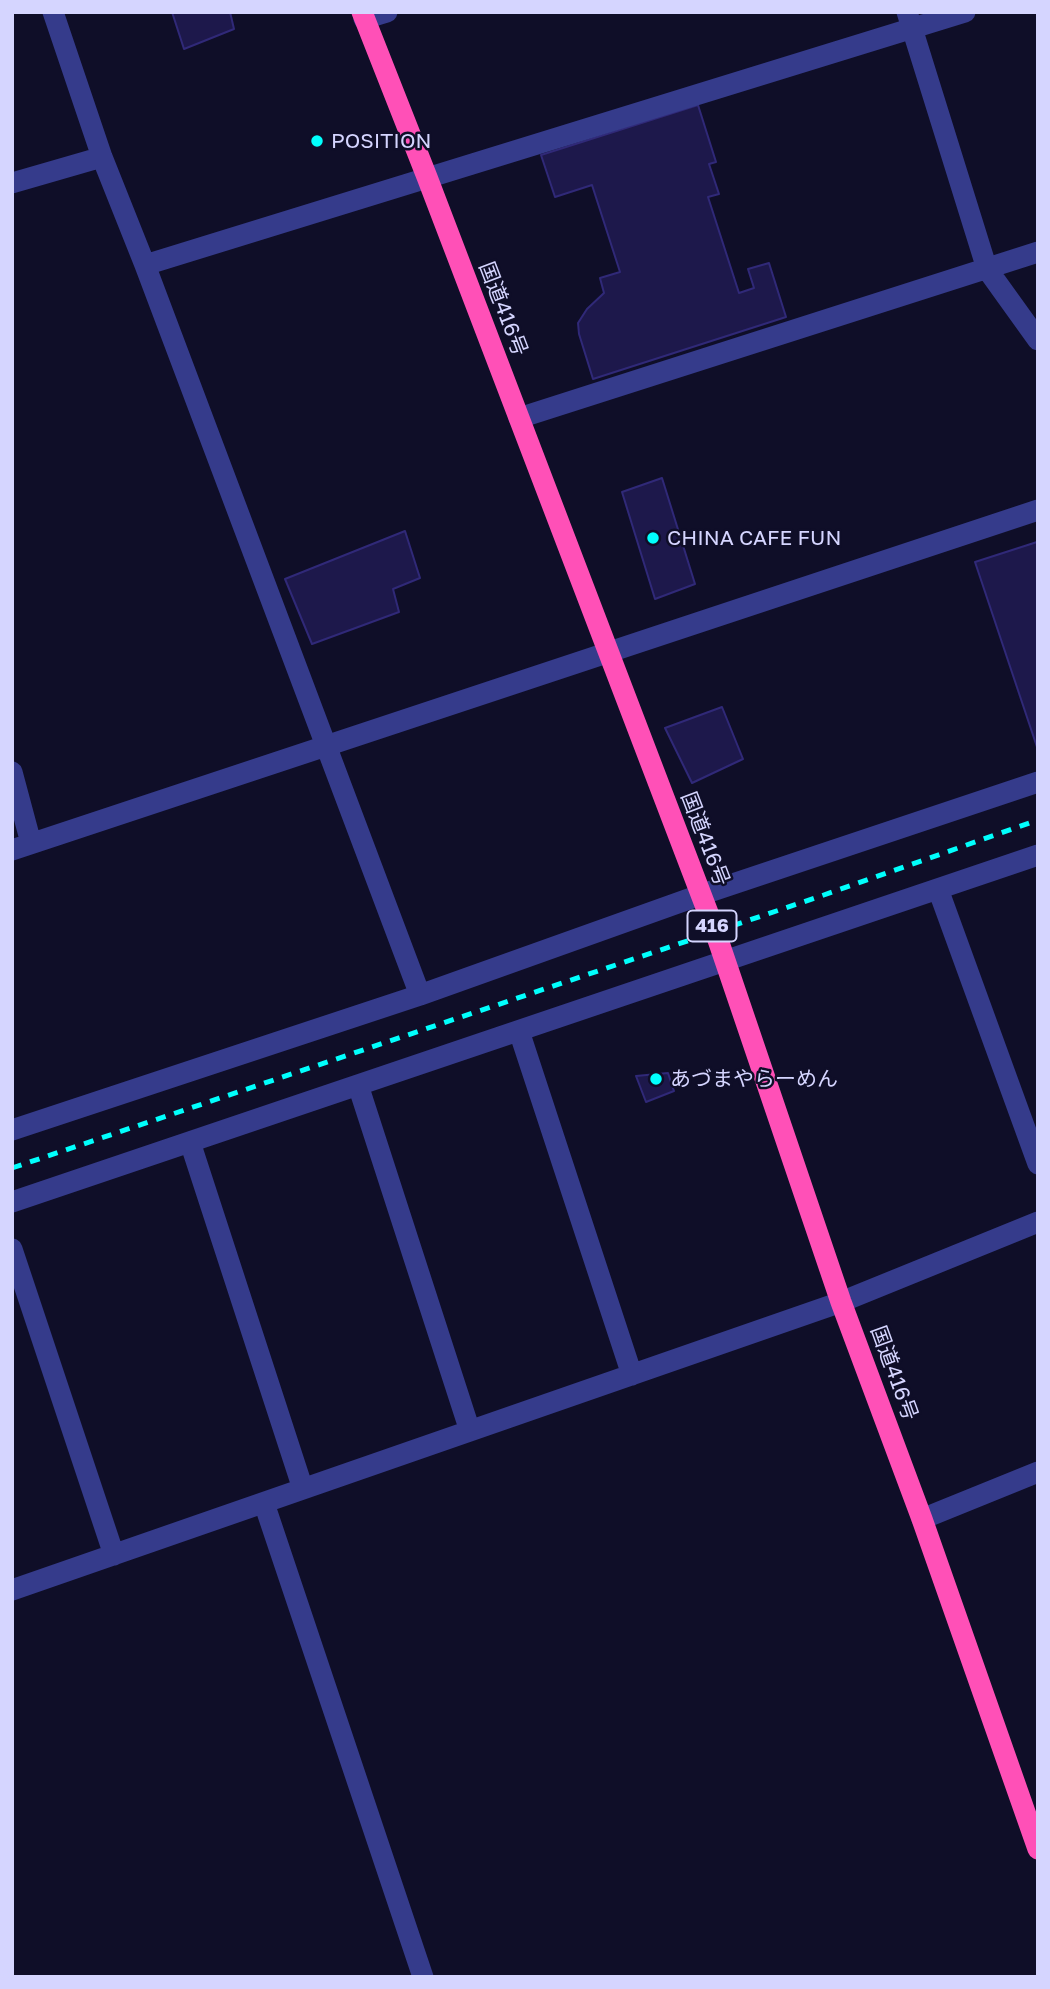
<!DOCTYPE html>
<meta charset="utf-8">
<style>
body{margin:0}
#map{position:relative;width:1050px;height:1989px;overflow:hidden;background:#0f0e28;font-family:"Golos Text",sans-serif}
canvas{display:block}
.frame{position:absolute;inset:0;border:14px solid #d5d5ff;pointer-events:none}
</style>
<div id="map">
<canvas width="1050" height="1989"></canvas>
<div class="frame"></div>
</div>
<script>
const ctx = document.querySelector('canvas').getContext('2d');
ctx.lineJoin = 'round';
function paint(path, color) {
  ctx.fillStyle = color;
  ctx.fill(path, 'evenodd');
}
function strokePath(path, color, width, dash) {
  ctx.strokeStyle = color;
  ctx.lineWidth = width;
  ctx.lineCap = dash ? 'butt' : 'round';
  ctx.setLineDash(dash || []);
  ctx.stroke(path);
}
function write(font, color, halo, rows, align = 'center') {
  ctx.font = font + ' "Golos Text","Noto Sans JP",sans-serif';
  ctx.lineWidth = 5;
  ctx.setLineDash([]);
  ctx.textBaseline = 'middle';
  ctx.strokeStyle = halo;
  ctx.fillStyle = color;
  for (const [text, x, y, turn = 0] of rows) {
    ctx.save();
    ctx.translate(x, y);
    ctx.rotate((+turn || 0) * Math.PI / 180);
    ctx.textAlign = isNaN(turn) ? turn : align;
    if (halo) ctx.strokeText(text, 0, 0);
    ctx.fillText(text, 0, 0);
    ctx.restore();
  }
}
const building = new Path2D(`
 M172 12H230L234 29 184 49Z
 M698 105 716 162 709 164 719 194 708 197 739 293 754 288 748 269 769 263 786 317 593 379 579 334 578 323 587 309 604 293 600 278 620 272 592 185 555 197 541 155Z
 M662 478 695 584 655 599 622 492Z
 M405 531 420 578 393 589 399 612 312 644 285 579Z
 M1037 542 1038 545V750L975 562Z
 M722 707 743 759 692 783 665 728Z
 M668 1073 674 1091 646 1102 636 1076Z`);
const street = new Path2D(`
 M53 12 102 157 145 265 420 995
 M907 12 987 269 1038 340
 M364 19 387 12
 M12 183 102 157
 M145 265 965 12
 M519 418 1038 252
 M12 772 31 843
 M12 850 1038 510
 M938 889 1038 1164
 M519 1031 632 1375
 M358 1085 470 1431
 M12 1130 420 995 700 895 1038 782
 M190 1142 303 1489
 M12 1202 1038 855
 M12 1249 114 1555
 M264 1503 423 1977
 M922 1519 1038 1472
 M12 1590 841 1302 1038 1222`);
const highway = new Path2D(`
 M362 12 427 177 715 931 841 1302 922 1519 1038 1849`);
const rail = new Path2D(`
 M12 1168 821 896 1038 820`);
const markers = [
 [317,141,7,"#01fffd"],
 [653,538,7,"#01fffd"],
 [656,1079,7,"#01fffd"]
];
const shields = [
 [712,926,49]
];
const shieldNames = [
 ["416",712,926]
];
const poiNames = [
 ["POSITION",331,141],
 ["CHINA CAFE FUN",667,538],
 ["あづまやらーめん",670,1079]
];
const streetNames = [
 ["国道416号",503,309,69],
 ["国道416号",705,839,69],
 ["国道416号",894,1373,70]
];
paint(building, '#1d184b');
strokePath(building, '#302978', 2);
strokePath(street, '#353b8b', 21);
strokePath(highway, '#ff50b7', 21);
strokePath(rail, '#01fffd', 5, [10, 9]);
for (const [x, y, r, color] of markers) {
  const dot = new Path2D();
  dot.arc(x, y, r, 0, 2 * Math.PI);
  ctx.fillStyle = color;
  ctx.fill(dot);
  strokePath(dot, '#0f0e28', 2.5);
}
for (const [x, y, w] of shields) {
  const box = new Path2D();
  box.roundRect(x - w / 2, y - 15.5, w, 31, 5);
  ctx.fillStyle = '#0f0e28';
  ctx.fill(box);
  strokePath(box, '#d5d5ff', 2);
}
write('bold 19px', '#d5d5ff', null, shieldNames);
write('21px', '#d5d5ff', '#0f0e28', poiNames, 'left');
write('21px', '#d5d5ff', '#0f0e28', streetNames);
</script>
